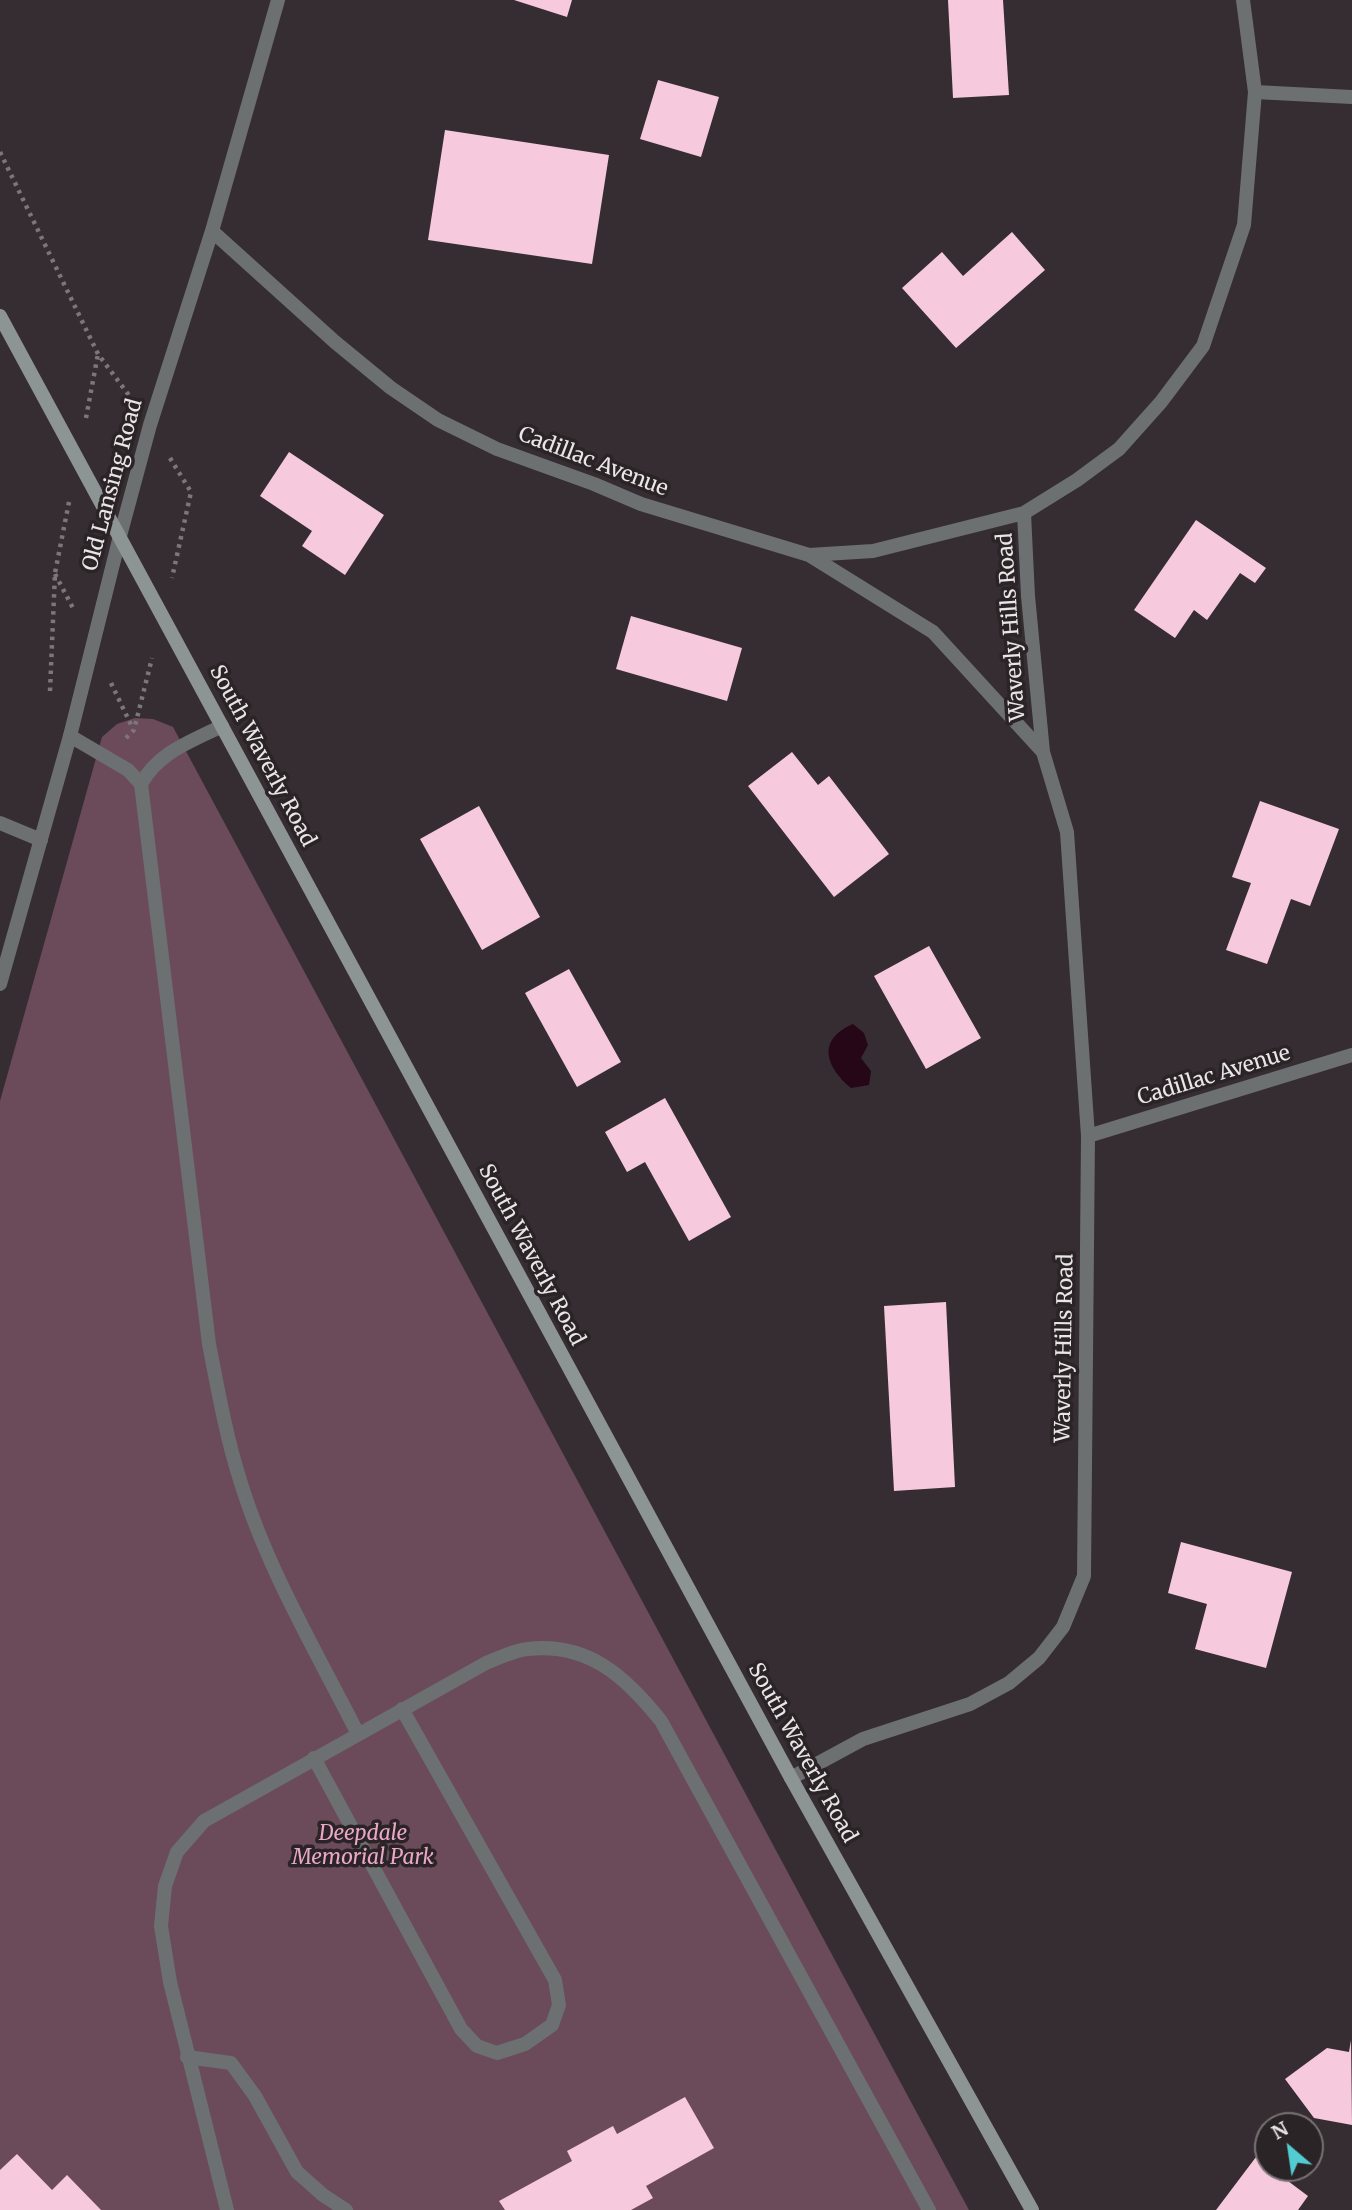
<!DOCTYPE html>
<style>
body{margin:0}
#map{position:relative;width:1352px;height:2210px;overflow:hidden;background:#352d31;font-family:Merriweather,serif}
canvas{display:block}
.north{position:absolute;left:1254px;top:2112px;width:70px;height:70px;box-sizing:border-box;background:#2b2427;border:2px solid #777174;border-radius:50%;rotate:331deg;font-size:19px;font-weight:700;line-height:28px;text-align:center;color:#eae5e7}
.north::after{content:'';display:block;margin:auto;width:24px;height:32px;background:#52ccd1;clip-path:polygon(50% 0,100% 100%,50% 72%,0 100%)}
</style>
<div id="map">
<canvas width="1352" height="2210"></canvas>
<div class="north">N</div>
</div>
<script>
const ctx = document.querySelector('canvas').getContext('2d');
ctx.lineJoin = 'round';
function paint(path, color) {
  ctx.fillStyle = color;
  ctx.fill(path, 'evenodd');
}
function strokePath(path, color, width, dash) {
  ctx.strokeStyle = color;
  ctx.lineWidth = width;
  ctx.lineCap = dash ? 'butt' : 'round';
  ctx.setLineDash(dash || []);
  ctx.stroke(path);
}
function write(font, color, halo, rows, align = 'center') {
  ctx.font = font + ' Merriweather,serif';
  ctx.lineWidth = 7;
  ctx.setLineDash([]);
  ctx.textBaseline = 'middle';
  ctx.strokeStyle = halo;
  ctx.fillStyle = color;
  for (const [text, x, y, turn = 0] of rows) {
    ctx.save();
    ctx.translate(x, y);
    ctx.rotate((+turn || 0) * Math.PI / 180);
    ctx.textAlign = isNaN(turn) ? turn : align;
    if (halo) ctx.strokeText(text, 0, 0);
    ctx.fillText(text, 0, 0);
    ctx.restore();
  }
}
const green = new Path2D(`
 M135 718 153 719 173 727 969 2210H0V1101L102 737 117 724Z`);
const water = new Path2D(`
 M853 1024 864 1033 868 1045 861 1058 871 1071 869 1085 851 1088C826 1067 816 1040 853 1024Z`);
const building = new Path2D(`
 M514 0H572L567 17Z
 M948 0H1003L1009 95 953 98Z
 M658 80 719 97 701 157 640 139Z
 M445 130 609 155 592 264 428 240Z
 M1012 232 1045 270 956 348 902 288 942 252 963 276Z
 M289 452 384 515 345 575 302 546 312 531 260 496Z
 M1196 520 1266 568 1255 583 1240 573 1207 620 1194 610 1175 638 1134 610Z
 M631 616 742 648 727 701 616 669Z
 M792 752 818 785 829 776 889 854 834 897 748 786Z
 M1260 801 1339 829 1310 906 1291 899 1267 964 1226 950 1251 883 1232 877Z
 M479 806 540 917 482 950 420 839Z
 M929 946 981 1038 926 1069 874 976Z
 M569 969 621 1062 577 1087 525 993Z
 M665 1098 731 1217 689 1241 645 1162 627 1172 605 1132Z
 M946 1302 955 1487 894 1491 884 1306Z
 M1181 1542 1292 1572 1266 1668 1195 1649 1207 1604 1168 1593Z
 M1351 2040 1352 2125 1314 2118 1285 2079 1327 2048 1349 2052Z
 M685 2097 714 2148 646 2186 653 2198 631 2210H505L499 2201 572 2161 567 2151 613 2126 617 2134Z
 M17 2154 52 2190 67 2175 101 2210H0V2170Z
 M1256 2157 1308 2196 1298 2210H1216Z`);
const path = new Path2D(`
 M0 152 98 354 131 398
 M86 418 98 354
 M170 458 191 492 172 578
 M55 574 74 610
 M111 683 133 729
 M50 691 55 573 69 502
 M126 738 134 730 152 658`);
const service = new Path2D(`
 M1255 92 1352 97
 M70 736 128 770 141 784 209 1344C218 1390 226 1436 240 1480 267 1569 316 1651 358 1734
 M141 784C159 752 190 742 222 726
 M0 823 41 840
 M314 1758 461 2029 477 2046 497 2053 525 2044 552 2025 559 2005 555 1980 402 1709
 M187 2057 231 2063 255 2096 297 2172 323 2195 346 2210
 M227 2210 170 1982 161 1926 165 1886 177 1852 204 1821 486 1663C499 1658 514 1650 528 1649 588 1642 626 1677 661 1721L929 2210`);
const minor = new Path2D(`
 M212 231 335 342 391 388 438 420 497 449 594 484 641 504 809 555 873 551 1024 513 1077 480 1119 449 1161 402 1203 346 1244 225 1255 92 1243 0
 M120 536 150 425 212 231 278 0
 M809 555 933 632 1043 752
 M1088 1136 1352 1055
 M791 1778 863 1739 970 1704 1009 1683 1039 1658 1063 1627 1084 1576 1088 1136 1067 832 1043 752 1028 596 1024 513`);
const tertiary = new Path2D(`
 M0 984 70 736 120 536`);
const secondary = new Path2D(`
 M0 316 791 1778 1032 2210`);
const streetNames = [
 ["Cadillac Avenue",593,462,21],
 ["Old Lansing Road",113,485,-75],
 ["Waverly Hills Road",1012,627,-94],
 ["South Waverly Road",262,756,62],
 ["Cadillac Avenue",1214,1076,-17],
 ["South Waverly Road",531,1255,62],
 ["Waverly Hills Road",1065,1348,-89],
 ["South Waverly Road",802,1753,61]
];
const parkNames = [
 ["Deepdale",363,1834],
 ["Memorial Park",363,1858]
];
paint(green, '#6b4b5a');
paint(water, '#250717');
paint(building, '#f6c9dd');
strokePath(path, '#7c7679', 4.5, [3.5, 5]);
strokePath(service, '#6c7070', 14);
strokePath(minor, '#6c7070', 14);
strokePath(tertiary, '#6c7070', 14);
strokePath(secondary, '#8d9494', 14);
write('21px', '#eae5e7', '#2b2427', streetNames);
write('italic 21px', '#eaa7c6', '#2b2427', parkNames);
</script>
